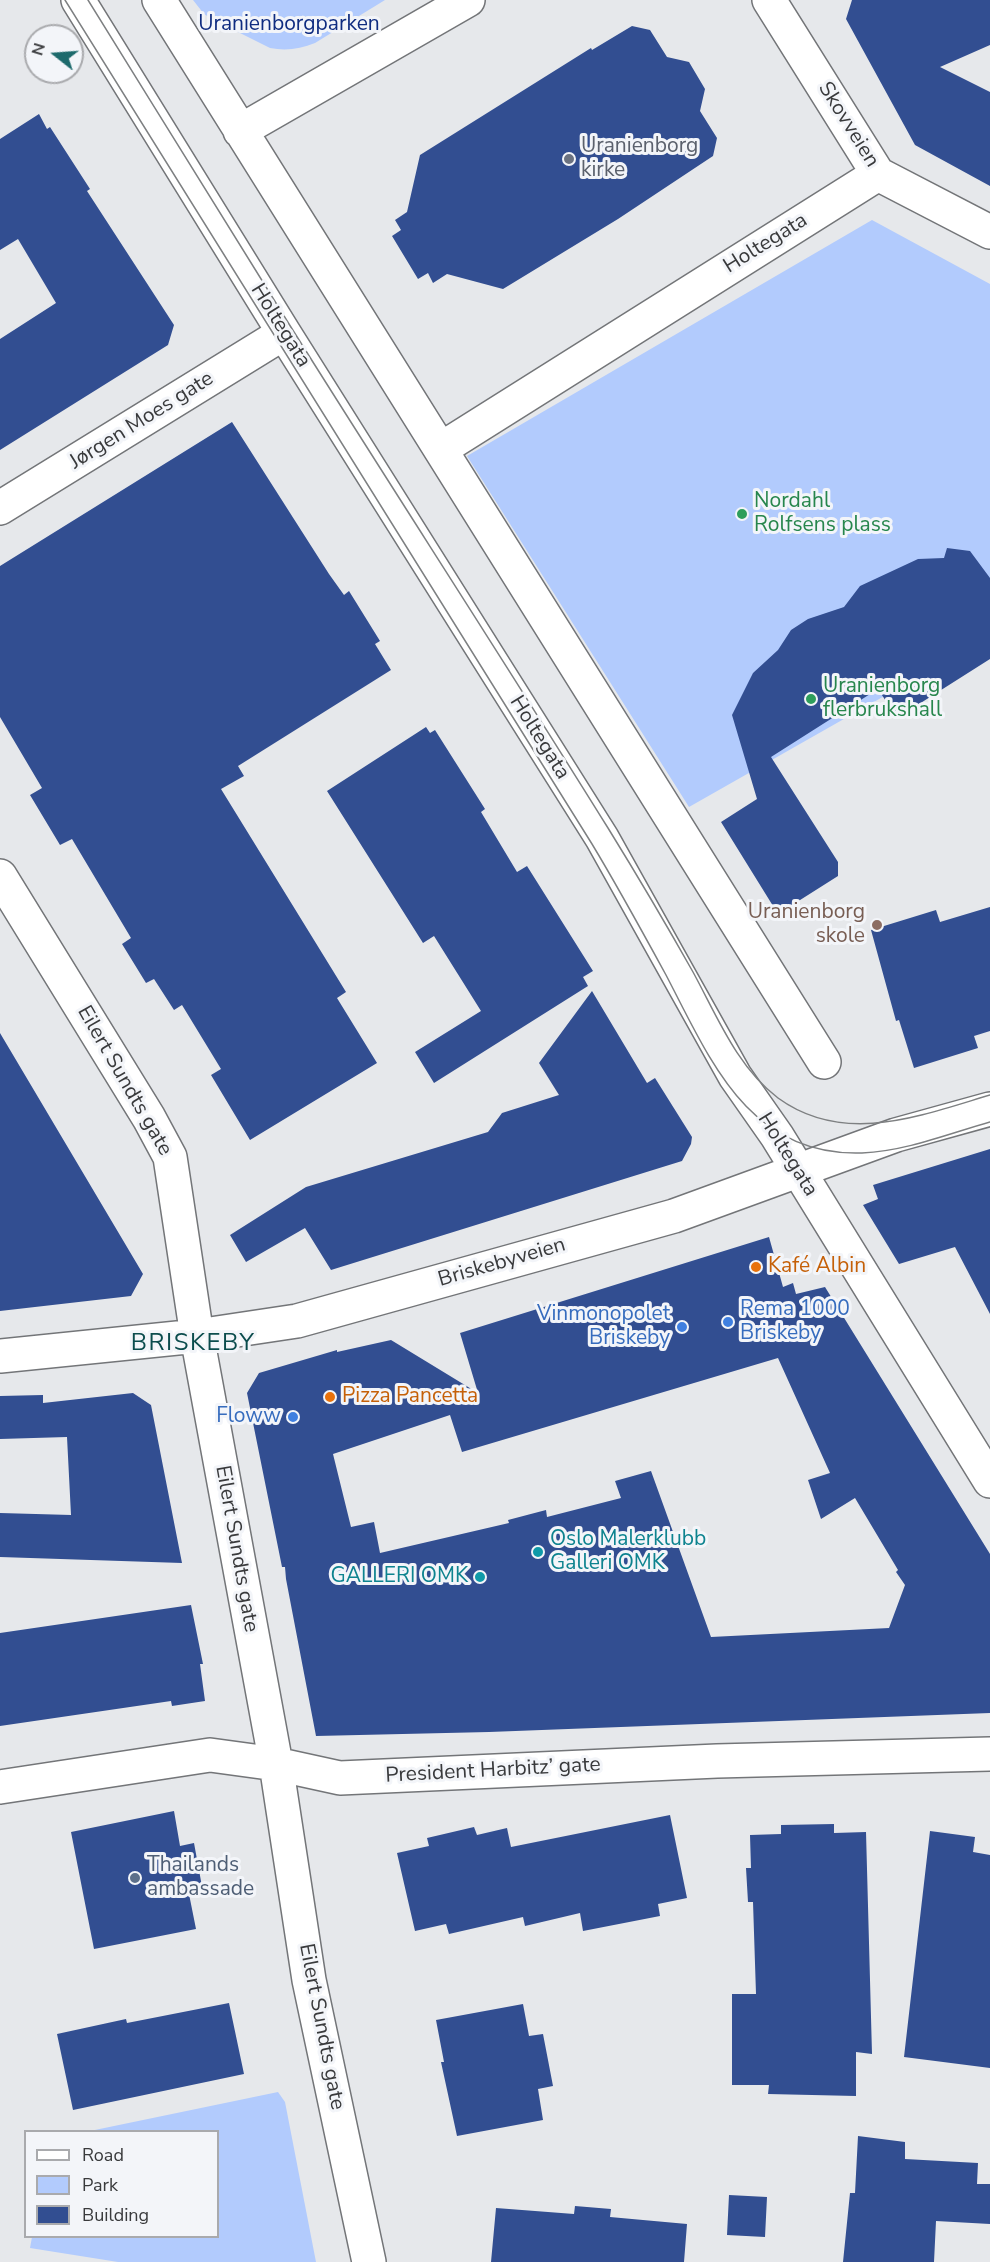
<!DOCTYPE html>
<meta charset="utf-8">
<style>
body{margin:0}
#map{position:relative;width:990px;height:2262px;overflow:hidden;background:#e6e8eb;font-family:"Nunito Sans",sans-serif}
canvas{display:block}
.legend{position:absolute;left:24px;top:2130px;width:195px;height:108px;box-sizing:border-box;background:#f3f5f9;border:2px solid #a9aaad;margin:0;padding:8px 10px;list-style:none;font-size:18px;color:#393a3c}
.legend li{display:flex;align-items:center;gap:12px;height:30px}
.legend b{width:30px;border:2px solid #a9aaad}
.north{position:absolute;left:24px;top:24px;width:60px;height:60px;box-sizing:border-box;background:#f3f5f9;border:2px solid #a9aaad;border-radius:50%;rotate:287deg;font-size:16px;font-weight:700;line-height:24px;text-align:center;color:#393a3c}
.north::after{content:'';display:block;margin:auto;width:21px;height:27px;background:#1d6a6c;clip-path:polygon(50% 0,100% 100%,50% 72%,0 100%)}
</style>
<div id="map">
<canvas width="990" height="2262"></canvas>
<ul class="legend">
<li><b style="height:8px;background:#fff"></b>Road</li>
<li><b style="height:16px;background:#b2cbfd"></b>Park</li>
<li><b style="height:16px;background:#324e91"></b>Building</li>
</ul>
<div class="north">N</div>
</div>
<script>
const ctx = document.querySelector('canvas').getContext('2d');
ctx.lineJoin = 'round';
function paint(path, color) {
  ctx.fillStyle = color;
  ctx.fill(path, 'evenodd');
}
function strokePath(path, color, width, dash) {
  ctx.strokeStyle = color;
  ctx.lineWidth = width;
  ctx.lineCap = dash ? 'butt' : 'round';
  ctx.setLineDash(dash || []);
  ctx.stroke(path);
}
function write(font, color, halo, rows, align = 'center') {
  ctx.font = font + ' "Nunito Sans",sans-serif';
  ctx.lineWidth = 6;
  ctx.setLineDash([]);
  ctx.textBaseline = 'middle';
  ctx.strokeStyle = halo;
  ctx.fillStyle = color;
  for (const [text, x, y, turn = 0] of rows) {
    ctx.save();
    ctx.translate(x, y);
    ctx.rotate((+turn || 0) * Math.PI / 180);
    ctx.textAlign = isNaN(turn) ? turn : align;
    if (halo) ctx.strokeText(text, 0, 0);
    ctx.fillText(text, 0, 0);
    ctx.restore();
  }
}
const green = new Path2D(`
 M193 0H385L315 43C300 49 286 51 270 48L212 19 204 14Z
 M872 220 990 284V636L689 807 467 456Z
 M278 2092 285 2102 316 2262H118L30 2248 32 2237 218 2236V2132L90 2131Z`);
const building = new Path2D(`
 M852 0H990V45L940 67 990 92V186L915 145 846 19Z
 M632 26 650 30 667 57 689 62 705 89 700 111 717 138 713 156 618 219 503 289 447 274 433 283 428 273 418 279 392 236 401 230 395 220 407 212 420 155 591 48 592 50Z
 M39 114 47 129 50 127 90 189 87 191 174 325 168 345 0 450V339L56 303 18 239 0 250V139Z
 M232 422 329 574 344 595 349 591 380 641 375 644 391 670 238 766 244 776 221 789 346 992 337 998 377 1063 250 1140 211 1075 221 1069 182 1005 174 1010 154 979 146 983 122 944 131 938 72 839 60 845 30 795 42 788 0 717V566Z
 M947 548 970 551 990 578V659L897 718 878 689 771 757 838 862V876L778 914 721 822 757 799 732 715 753 673 778 650 791 630 808 619 844 607 860 586 918 559 944 558Z
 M426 727 430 733 435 730 485 809 481 812 517 872 527 866 593 971 583 977 588 986 434 1083 415 1052 481 1011 434 936 423 943 327 791Z
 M990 907V1031L974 1036 978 1048 914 1068 899 1020 896 1021 871 930 936 910 940 922Z
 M592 991 647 1083 655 1078 692 1137 691 1144 682 1161 331 1270 305 1228 246 1262 230 1235 306 1187 488 1132 502 1113 559 1095 539 1063Z
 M0 1033 143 1274 131 1296 0 1311Z
 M990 1149V1314L955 1247 899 1264 863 1205 878 1199 873 1185Z
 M769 1237 783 1287 793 1283 796 1294 825 1287 990 1554V1713L489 1732 316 1736 286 1579 285 1567H282L247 1393 259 1373 337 1350V1352L391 1340 478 1393 460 1333ZM778 1358 830 1473 808 1480 821 1519 855 1498 898 1570 896 1572 905 1585 889 1628 711 1637 651 1471 615 1481 621 1498 547 1517 546 1510 508 1520 509 1523 380 1553 374 1522 351 1527 333 1454 450 1415 462 1452Z
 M133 1393 151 1405 182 1563 0 1557V1513L71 1515 67 1437 0 1439V1396L43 1395V1403Z
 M191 1605 203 1664H200L205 1701 172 1706 171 1701 0 1726V1633Z
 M174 1811 180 1846 194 1843 203 1892 189 1894 196 1929 94 1949 71 1832Z
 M670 1815 687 1898 658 1904 660 1916 583 1931 580 1913 525 1926 523 1917 449 1934 446 1924 415 1931 397 1853 429 1846 427 1838 474 1827 477 1835 507 1828 511 1847Z
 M834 1824V1833L866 1832 872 2054 856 2052V2096L768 2094 769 2085H732V1994H756L753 1902H748L746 1868H751L750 1835 781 1834V1825Z
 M930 1831 975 1837 973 1852 990 1855V2068L904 2057Z
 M229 2003 244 2074 73 2110 57 2034 126 2019 127 2023Z
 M523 2004 529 2036 543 2034 553 2086 538 2089 543 2120 457 2136 441 2062H444L436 2020Z
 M858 2136 905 2142V2159L978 2163 977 2184H990V2224L936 2221 934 2262H843L850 2193H855Z
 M729 2195 767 2197 765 2237 727 2235Z
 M575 2206 611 2209 610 2217 687 2224 684 2262H491L496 2208 574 2214Z`);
const minor = new Path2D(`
 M78 0 284 333 602 838 735 1076 777 1136 990 1481
 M159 0 824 1062
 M769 0 878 174 990 232
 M240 131 468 0
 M441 449 878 174
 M0 508 284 333
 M0 876 149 1118 170 1157 197 1336 276 1764 309 1980 369 2262
 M0 1356 197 1336 297 1321 674 1216 896 1135 990 1109
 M0 1787 210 1755 276 1764 340 1778 717 1761 990 1754`);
const tram = new Path2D(`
 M65 0 592 844C618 887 642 931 666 975 710 1059 748 1157 862 1153 906 1151 948 1134 990 1122
 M88 0C155 108 222 217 289 324 395 493 503 659 608 828 637 875 666 924 693 972 717 1016 737 1067 778 1098 844 1146 920 1116 990 1095`);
const markers = [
 [569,159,6,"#6b7280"],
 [742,514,6,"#2e9e5b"],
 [811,699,6,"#2e9e5b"],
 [877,925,6,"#8d6e63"],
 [756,1267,6,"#e8710a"],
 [728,1322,6,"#3f7fe0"],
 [682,1327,6,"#3f7fe0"],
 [330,1397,6,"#e8710a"],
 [293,1417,6,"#3f7fe0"],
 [538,1552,6,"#0f9aa8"],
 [480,1577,6,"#0f9aa8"],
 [135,1878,6,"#5c6f8a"]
];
const parkNames = [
 ["Uranienborgparken",289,25]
];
const streetNames = [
 ["Skovveien",848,125,58],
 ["Holtegata",766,244,-32],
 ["Holtegata",280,326,58],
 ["Jørgen Moes gate",142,421,-32],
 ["Holtegata",539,738,58],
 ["Eilert Sundts gate",124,1081,60],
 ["Holtegata",787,1155,58],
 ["Briskebyveien",502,1263,-16],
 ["Eilert Sundts gate",236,1549,80],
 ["President Harbitz’ gate",493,1771,-3],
 ["Eilert Sundts gate",321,2027,79]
];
const worshipNames = [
 ["Uranienborg",581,147],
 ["kirke",581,171]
];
const leisureNames = [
 ["Nordahl",754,502],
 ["Rolfsens plass",754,526],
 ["Uranienborg",823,687],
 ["flerbrukshall",823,711]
];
const educationNames = [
 ["Uranienborg",865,913],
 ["skole",865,937]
];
const foodNames = [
 ["Kafé Albin",768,1267],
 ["Pizza Pancetta",342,1397]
];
const shopNames = [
 ["Rema 1000",740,1310,"left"],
 ["Briskeby",740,1334,"left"],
 ["Vinmonopolet",670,1315],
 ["Briskeby",670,1339],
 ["Floww",281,1417]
];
const cultureNames = [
 ["Oslo Malerklubb",550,1540],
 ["Galleri OMK",550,1564],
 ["GALLERI OMK",468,1577,"right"]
];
const serviceNames = [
 ["Thailands",147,1866],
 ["ambassade",147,1890]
];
const quarterNames = [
 ["BRISKEBY",193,1344]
];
paint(green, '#b2cbfd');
paint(building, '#324e91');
strokePath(minor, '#737578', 36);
strokePath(minor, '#fff', 33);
strokePath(tram, '#7e8082', 1.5);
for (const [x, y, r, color] of markers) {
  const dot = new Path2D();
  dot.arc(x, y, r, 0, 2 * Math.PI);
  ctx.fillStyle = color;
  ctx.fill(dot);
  strokePath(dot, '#f3f5f9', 2);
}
write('21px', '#0f2c80', '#f3f5f9', parkNames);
write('21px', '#393a3c', '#f3f5f9', streetNames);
write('21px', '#5b616d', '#f3f5f9', worshipNames, 'left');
write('21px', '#27864d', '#f3f5f9', leisureNames, 'left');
write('21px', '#785e54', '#f3f5f9', educationNames, 'right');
write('21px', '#c56008', '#f3f5f9', foodNames, 'left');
write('21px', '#366cbe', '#f3f5f9', shopNames, 'right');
write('21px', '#0d838f', '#f3f5f9', cultureNames, 'left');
write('21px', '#4e5e75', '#f3f5f9', serviceNames, 'left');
ctx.letterSpacing = '1.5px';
write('24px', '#0b4c4d', '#f3f5f9', quarterNames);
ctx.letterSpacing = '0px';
</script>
